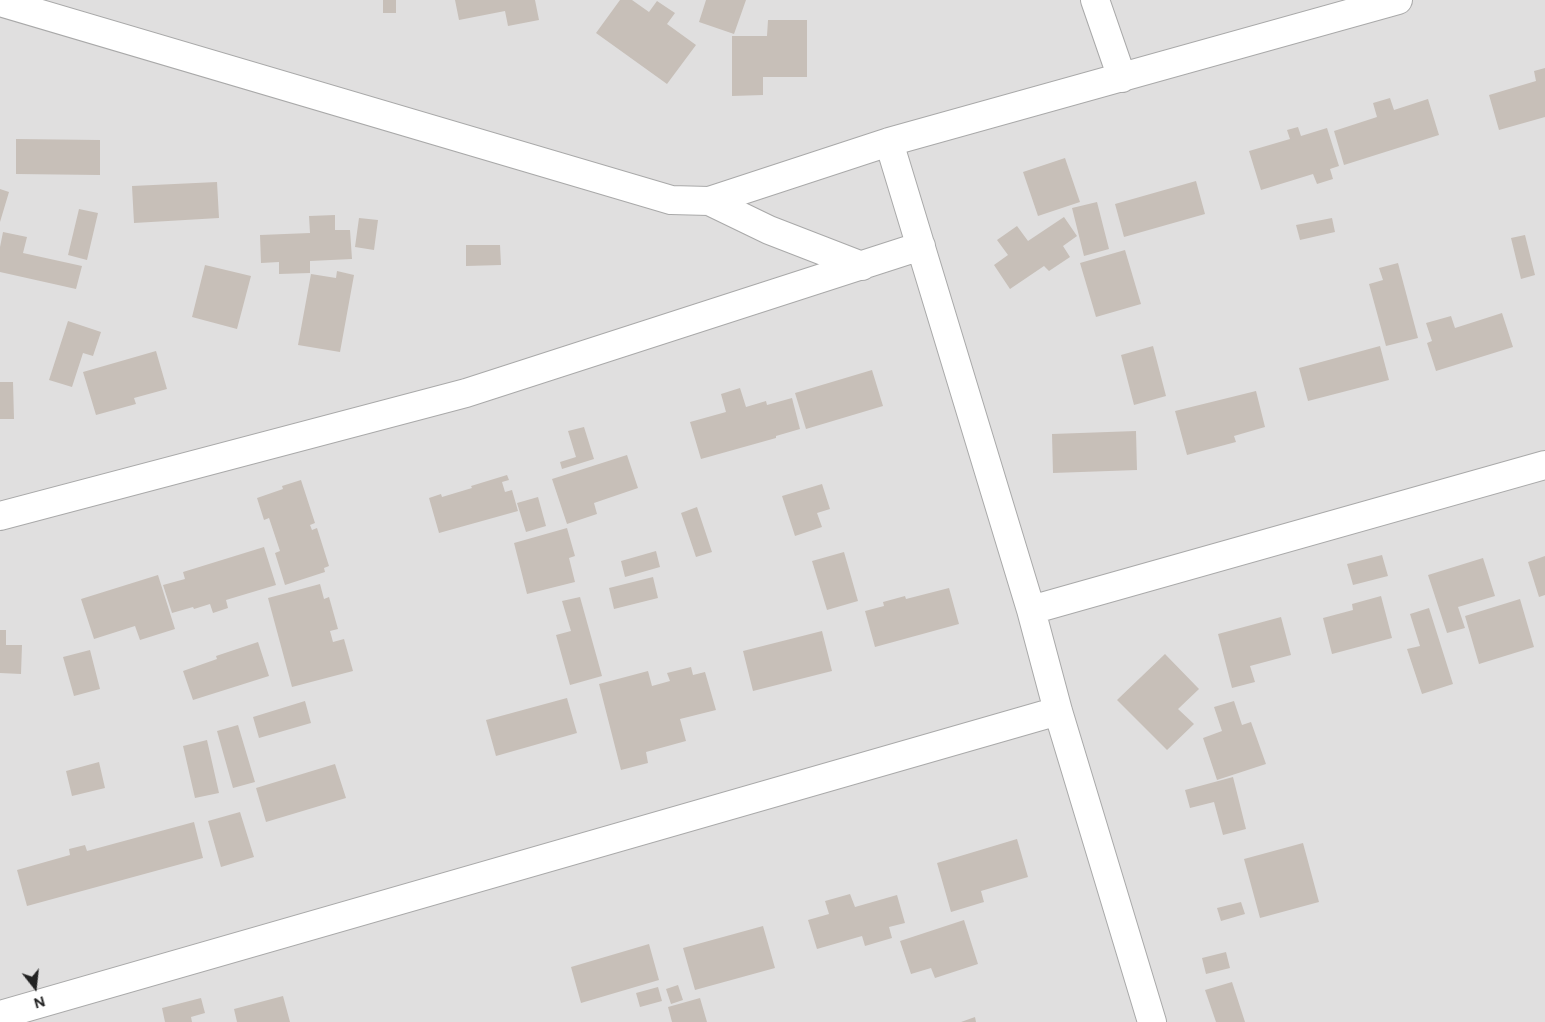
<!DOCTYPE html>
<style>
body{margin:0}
#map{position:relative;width:1545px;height:1022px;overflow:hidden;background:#f2efe9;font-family:Figtree,sans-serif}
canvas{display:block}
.north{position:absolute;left:10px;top:962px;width:50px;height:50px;-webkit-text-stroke:4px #fff;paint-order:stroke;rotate:164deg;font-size:14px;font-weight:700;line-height:20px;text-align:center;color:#222}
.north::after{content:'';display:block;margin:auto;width:18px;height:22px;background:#222;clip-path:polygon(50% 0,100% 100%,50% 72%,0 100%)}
</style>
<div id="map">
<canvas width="1545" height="1022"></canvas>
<div class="north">N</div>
</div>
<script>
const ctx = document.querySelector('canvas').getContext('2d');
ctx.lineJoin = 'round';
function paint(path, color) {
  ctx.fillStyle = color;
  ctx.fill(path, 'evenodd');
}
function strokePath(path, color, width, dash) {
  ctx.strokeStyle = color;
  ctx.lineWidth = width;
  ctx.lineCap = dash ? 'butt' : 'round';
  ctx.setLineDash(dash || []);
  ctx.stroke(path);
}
const residential = new Path2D(`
 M0 0H1545V1022H0Z`);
const building = new Path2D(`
 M383 0H396V13H383Z
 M455 0H535L539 20 508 26 505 11 459 20Z
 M620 0H632L649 12 657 1 675 13 667 24 696 45 667 84 596 33Z
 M706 0H746L734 34 699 22Z
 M768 20H807V77H763V95L732 96V36H767Z
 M1545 68V117L1499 130 1489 95 1536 81 1534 71Z
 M1390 98 1394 110 1428 99 1439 135 1344 165 1334 131 1377 117 1373 103Z
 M1298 127 1301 136 1327 128 1339 166 1330 169 1333 179 1317 184 1313 174 1261 190 1249 151 1290 139 1287 130Z
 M16 139 100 140V175L16 174Z
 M1065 158 1080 202 1038 216 1023 172Z
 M1196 181 1205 214 1124 237 1115 204Z
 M217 182 219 218 134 223 132 186Z
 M0 189 9 192 0 222Z
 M1097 202 1109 249 1084 256 1072 208Z
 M79 209 98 213 87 260 68 255Z
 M335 215V230H350L352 259 310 261V273L279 274V262L261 263 260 235 310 233 309 216Z
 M1064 217 1077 236 1063 246 1070 257 1049 271 1044 266 1010 289 994 265 1008 255 997 240 1017 226 1028 241Z
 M359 218 378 220 374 250 355 247Z
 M1332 218 1335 232 1300 240 1296 225Z
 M3 232 27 237 23 253 82 266 76 289 0 272V247Z
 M1525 235 1535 275 1521 279 1511 238Z
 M466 245H500L501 265 466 266Z
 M1125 250 1141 304 1096 317 1080 263Z
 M1398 263 1418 338 1386 346 1369 284 1383 280 1379 268Z
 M205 265 251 276 237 329 192 317Z
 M337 271 354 275 340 352 298 345 311 274 336 278Z
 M1502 313 1513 347 1436 371 1427 343 1432 341 1426 323 1451 316 1455 328Z
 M68 321 101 332 93 356 83 353 72 387 49 380Z
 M1153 346 1166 396 1134 405 1121 355Z
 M1380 346 1389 380 1308 401 1299 368Z
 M156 351 167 389 134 398 136 404 96 415 83 372Z
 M872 370 883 406 806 429 795 393Z
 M0 382H13L14 419H0Z
 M740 388 746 407 766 401 767 405 792 398 800 429 776 436V438L701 459 690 422 726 412 721 394Z
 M1256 391 1265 427 1234 436 1236 442 1187 455 1175 411Z
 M584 427 594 459 562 469 560 462 576 457 568 431Z
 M1136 431 1137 470 1053 473 1052 434Z
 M627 455 638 488 594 503 597 514 567 524 552 479Z
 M507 475 509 480 502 482 505 492 512 490 518 511 439 533 429 498 441 494 442 497 472 488 471 486Z
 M301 480 315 523 310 525 312 530 317 528 329 566 324 568 325 572 285 585 275 553 280 551 269 518 264 520 257 498 283 489 282 486Z
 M822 484 830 509 817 513 822 527 795 536 782 496Z
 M538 497 546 526 526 532 517 503Z
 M697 507 712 552 696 557 681 513Z
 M567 528 575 556 569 558 575 582 527 594 514 543Z
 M264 547 276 585 226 600 228 608 213 613 210 604 194 609 193 607 172 613 163 585 185 579 183 572Z
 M656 551 660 567 625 577 621 561Z
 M844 552 858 601 827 610 812 561Z
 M1382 555 1388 576 1353 585 1347 564Z
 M1545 556V595L1539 597 1528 562Z
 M1483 558 1495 596 1458 607 1465 628 1447 633 1428 575Z
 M158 575 175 629 140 640 135 626 94 639 81 599Z
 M653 577 658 598 614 609 609 588Z
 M320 584 324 599 329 597 338 629 330 631 333 642 344 639 353 671 292 687 268 598Z
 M949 588 959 624 875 647 865 611 884 606 883 602 905 596 906 599Z
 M1381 596 1392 638 1332 654 1323 618 1353 610 1352 604Z
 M580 597 602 676 570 685 556 635 571 631 562 601Z
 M1520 599 1534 647 1479 664 1465 616Z
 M1429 608 1453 684 1422 694 1407 649 1420 646 1410 614Z
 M1281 617 1291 655 1250 666 1255 682 1232 688 1218 634Z
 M0 630H6V645H22L21 674 0 673Z
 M822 631 832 671 753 691 743 651Z
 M258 642 269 676 193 700 183 671 217 659 216 656Z
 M90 650 100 689 74 696 63 657Z
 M1165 654 1199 689 1178 709 1194 724 1167 750 1117 700Z
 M691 667 693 675 705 672 716 710 680 719 686 741 646 752 648 763 621 770 599 684 648 671 652 686 670 681 667 673Z
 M567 698 577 733 496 756 486 720Z
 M305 701 311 723 259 738 253 717Z
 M1234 701 1242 725 1251 722 1266 764 1217 780 1203 738 1222 731 1214 707Z
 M238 725 255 782 233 788 217 731Z
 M207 740 219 793 195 798 183 746Z
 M99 762 105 788 72 796 66 771Z
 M335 764 346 798 266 822 256 788Z
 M1233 777 1246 829 1223 835 1214 802 1190 808 1185 790Z
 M240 812 254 857 221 867 208 821Z
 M194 822 203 858 27 906 17 870 70 855 69 849 85 845 87 851Z
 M1017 839 1028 877 981 891 984 902 951 912 937 863Z
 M1303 843 1319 902 1260 918 1244 859Z
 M850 894 855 907 897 895 905 923 889 927 892 938 865 946 862 936 817 949 808 920 829 914 825 901Z
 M1241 902 1245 914 1221 921 1217 908Z
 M964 920 978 964 935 978 931 968 911 974 900 941Z
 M763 926 775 968 695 990 683 948Z
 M649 944 659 980 581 1003 571 967Z
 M1226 952 1230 968 1206 974 1202 958Z
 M1232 982 1245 1022H1216L1205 990Z
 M678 985 683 1000 671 1004 666 989Z
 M658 987 662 1001 640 1007 636 993Z
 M283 996 290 1022H237L234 1009Z
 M201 998 205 1013 191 1017 192 1022H165L162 1008Z
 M700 998 707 1022H672L668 1007Z
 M975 1017 976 1022H961Z`);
const street = new Path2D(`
 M1095 0 1122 78
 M0 2 671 200 709 201 889 142 1398 0
 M889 142 1031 610 1058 711 1152 1022
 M709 201 769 230 862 266
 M0 516 466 393 921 246
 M1031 610 1545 465
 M0 1015 1058 711`);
paint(residential, '#e0dfdf');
paint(building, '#c7bfb8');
strokePath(street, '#a9a9a9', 30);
strokePath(street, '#fff', 28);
</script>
